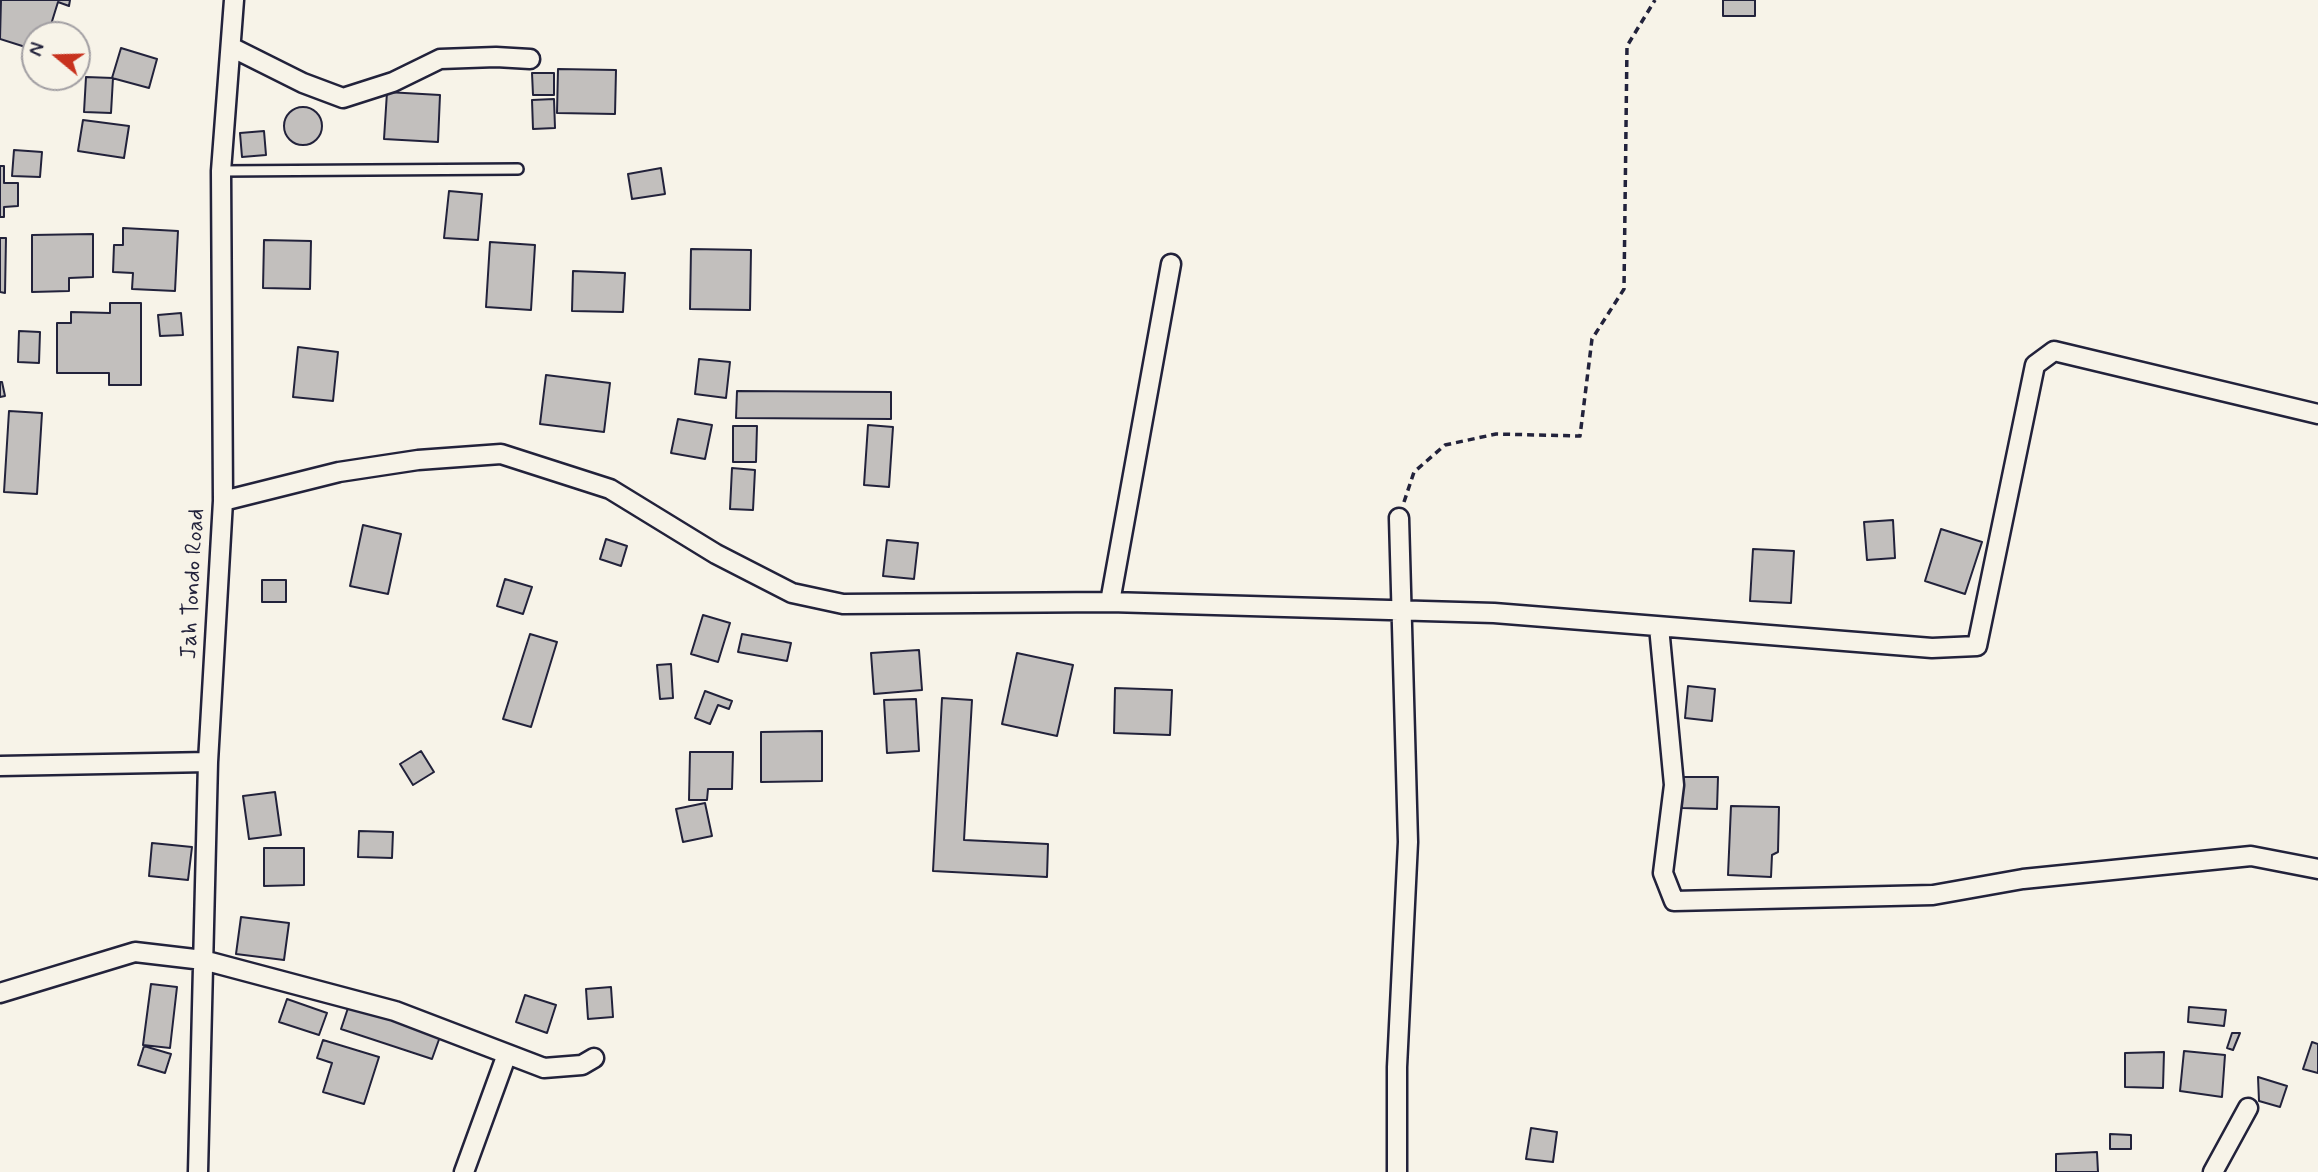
<!DOCTYPE html>
<style>
body{margin:0}
#map{position:relative;width:2318px;height:1172px;overflow:hidden;background:#f7f3e8;font-family:Mynerve,sans-serif}
canvas{display:block}
.north{position:absolute;left:21px;top:21px;width:70px;height:70px;box-sizing:border-box;background:#f7f3e8;border:2px solid #a29fa3;border-radius:50%;rotate:289deg;font-size:19px;font-weight:700;line-height:28px;text-align:center;color:#22223b}
.north::after{content:'';display:block;margin:auto;width:24px;height:32px;background:#c8321e;clip-path:polygon(50% 0,100% 100%,50% 72%,0 100%)}
</style>
<div id="map">
<canvas width="2318" height="1172"></canvas>
<div class="north">N</div>
</div>
<script>
const ctx = document.querySelector('canvas').getContext('2d');
ctx.lineJoin = 'round';
function paint(path, color) {
  ctx.fillStyle = color;
  ctx.fill(path, 'evenodd');
}
function strokePath(path, color, width, dash) {
  ctx.strokeStyle = color;
  ctx.lineWidth = width;
  ctx.lineCap = dash ? 'butt' : 'round';
  ctx.setLineDash(dash || []);
  ctx.stroke(path);
}
function write(font, color, halo, rows, align = 'center') {
  ctx.font = font + ' Mynerve,sans-serif';
  ctx.lineWidth = 7;
  ctx.setLineDash([]);
  ctx.textBaseline = 'middle';
  ctx.strokeStyle = halo;
  ctx.fillStyle = color;
  for (const [text, x, y, turn = 0] of rows) {
    ctx.save();
    ctx.translate(x, y);
    ctx.rotate((+turn || 0) * Math.PI / 180);
    ctx.textAlign = isNaN(turn) ? turn : align;
    if (halo) ctx.strokeText(text, 0, 0);
    ctx.fillText(text, 0, 0);
    ctx.restore();
  }
}
const building = new Path2D(`
 M1 0H70L69 6 58 2 49 31 41 28 39 35H35V50L0 39Z
 M1723 0H1755V16H1723Z
 M121 48 157 59 149 88 112 78Z
 M558 69 616 70 615 114 557 113Z
 M532 73H554V95H533Z
 M86 77 113 78 111 113 84 112Z
 M387 92 440 95 438 142 384 139Z
 M554 99 555 128 533 129 532 100Z
 M284 126a19 19 0 1 1 38 0a19 19 0 1 1-38 0Z
 M83 120 129 126 124 158 78 151Z
 M264 131 266 155 242 157 240 133Z
 M14 150 42 152 40 177 12 176Z
 M0 166H4V183H18V206L4 207V217H0Z
 M661 168 665 194 632 199 628 174Z
 M449 191 482 194 478 240 444 238Z
 M123 228 178 231 175 291 132 289 133 273 113 272 114 245H123Z
 M93 234V277L69 278V291L32 292V235Z
 M0 238H6L5 293 0 292Z
 M264 240 311 241 310 289 263 288Z
 M490 242 535 245 531 310 486 307Z
 M691 249 751 250 750 310 690 309Z
 M573 271 625 273 623 312 572 311Z
 M110 303H141V385H109V373H57V323H71V312L110 313Z
 M181 313 183 335 160 336 158 315Z
 M19 331 40 332 39 363 18 362Z
 M298 347 338 352 333 401 293 397Z
 M699 359 730 362 726 398 695 394Z
 M546 375 610 383 604 432 540 424Z
 M0 382H2L5 396 0 397Z
 M737 391 891 392V419L736 418Z
 M9 411 42 413 37 494 4 492Z
 M678 419 712 425 705 459 671 453Z
 M868 425 893 427 889 487 864 485Z
 M733 426H757L756 462H733Z
 M732 468 755 470 753 510 730 509Z
 M1893 520 1895 558 1867 560 1864 522Z
 M363 525 401 534 388 594 350 586Z
 M1941 529 1982 542 1965 594 1925 581Z
 M606 539 627 546 621 566 600 559Z
 M887 540 918 543 914 579 883 576Z
 M1753 549 1794 551 1791 603 1750 601Z
 M505 579 532 587 523 614 497 606Z
 M262 580H286V602H262Z
 M703 615 730 623 718 662 691 654Z
 M530 634 557 642 531 727 503 719Z
 M742 634 791 643 787 661 738 652Z
 M919 650 922 690 874 694 871 653Z
 M1017 653 1073 665 1057 736 1002 724Z
 M671 664 673 698 660 699 657 665Z
 M1688 686 1715 689 1712 721 1685 718Z
 M1115 688 1172 690 1170 735 1114 733Z
 M705 691 732 701 729 709 718 705 710 724 695 718Z
 M942 698 972 700 964 840 1048 844 1047 877 933 871Z
 M916 699 919 751 887 753 884 700Z
 M822 731V781L761 782V732Z
 M421 751 434 772 413 785 400 764Z
 M690 752H733L732 789H708L707 800H689Z
 M1683 777H1718L1717 809 1682 808Z
 M275 792 281 835 249 839 243 796Z
 M705 803 712 836 683 842 676 809Z
 M1731 806 1779 807 1778 852 1772 855 1771 877 1728 875Z
 M359 831 393 832 392 858 358 857Z
 M152 843 192 847 188 880 149 876Z
 M264 848H304V885L264 886Z
 M241 917 289 923 284 960 236 954Z
 M151 984 177 987 170 1048 143 1045Z
 M611 987 613 1017 588 1019 586 989Z
 M525 995 556 1005 547 1033 516 1022Z
 M287 999 327 1013 319 1035 279 1022Z
 M349 1005 441 1034 432 1059 341 1029Z
 M2189 1007 2226 1010 2224 1026 2188 1022Z
 M2232 1033H2240L2233 1050 2227 1048Z
 M323 1040 379 1057 364 1104 323 1092 332 1063 317 1058Z
 M2312 1042 2318 1044V1073L2303 1069Z
 M144 1046 171 1054 165 1073 138 1065Z
 M2184 1051 2225 1055 2222 1097 2180 1091Z
 M2164 1052 2163 1088 2125 1087V1053Z
 M2258 1077 2287 1086 2280 1107 2259 1101Z
 M1531 1128 1557 1132 1553 1162 1526 1159Z
 M2110 1134 2131 1135V1149H2110Z
 M2097 1152 2098 1172H2056V1154Z`);
const path = new Path2D(`
 M1404 502 1414 472 1445 445 1496 434 1580 436 1592 339 1624 289 1627 46 1655 0`);
const service = new Path2D(`
 M221 171 518 169`);
const minor = new Path2D(`
 M231 47 303 83 343 98 393 82 440 59 496 57 530 59
 M223 501 339 472 418 460 501 454 610 489 716 554 792 593 843 604 1110 602 1494 613 1932 648 1977 646 2035 365 2054 351 2318 414
 M1110 602 1171 264
 M1659 627 1674 785 1663 873 1674 901 1933 895 2023 879 2251 856 2318 869
 M0 766 208 762
 M0 993 135 952 203 960 395 1011 544 1068 582 1065 594 1058
 M198 1172 208 762 223 501 221 171 234 0
 M464 1172 507 1054
 M1397 1172V1067L1408 842 1399 518
 M2213 1172 2248 1108`);
const streetNames = [
 ["Jah Tondo Road",194,584,-87]
];
paint(building, '#c2bfbd');
strokePath(building, '#22223b', 2);
strokePath(service, '#22223b', 14);
strokePath(minor, '#22223b', 23);
strokePath(path, '#22223b', 3.5, [7, 5]);
strokePath(service, '#f7f3e8', 9);
strokePath(minor, '#f7f3e8', 18);
write('23px', '#22223b', '#f7f3e8', streetNames);
</script>
